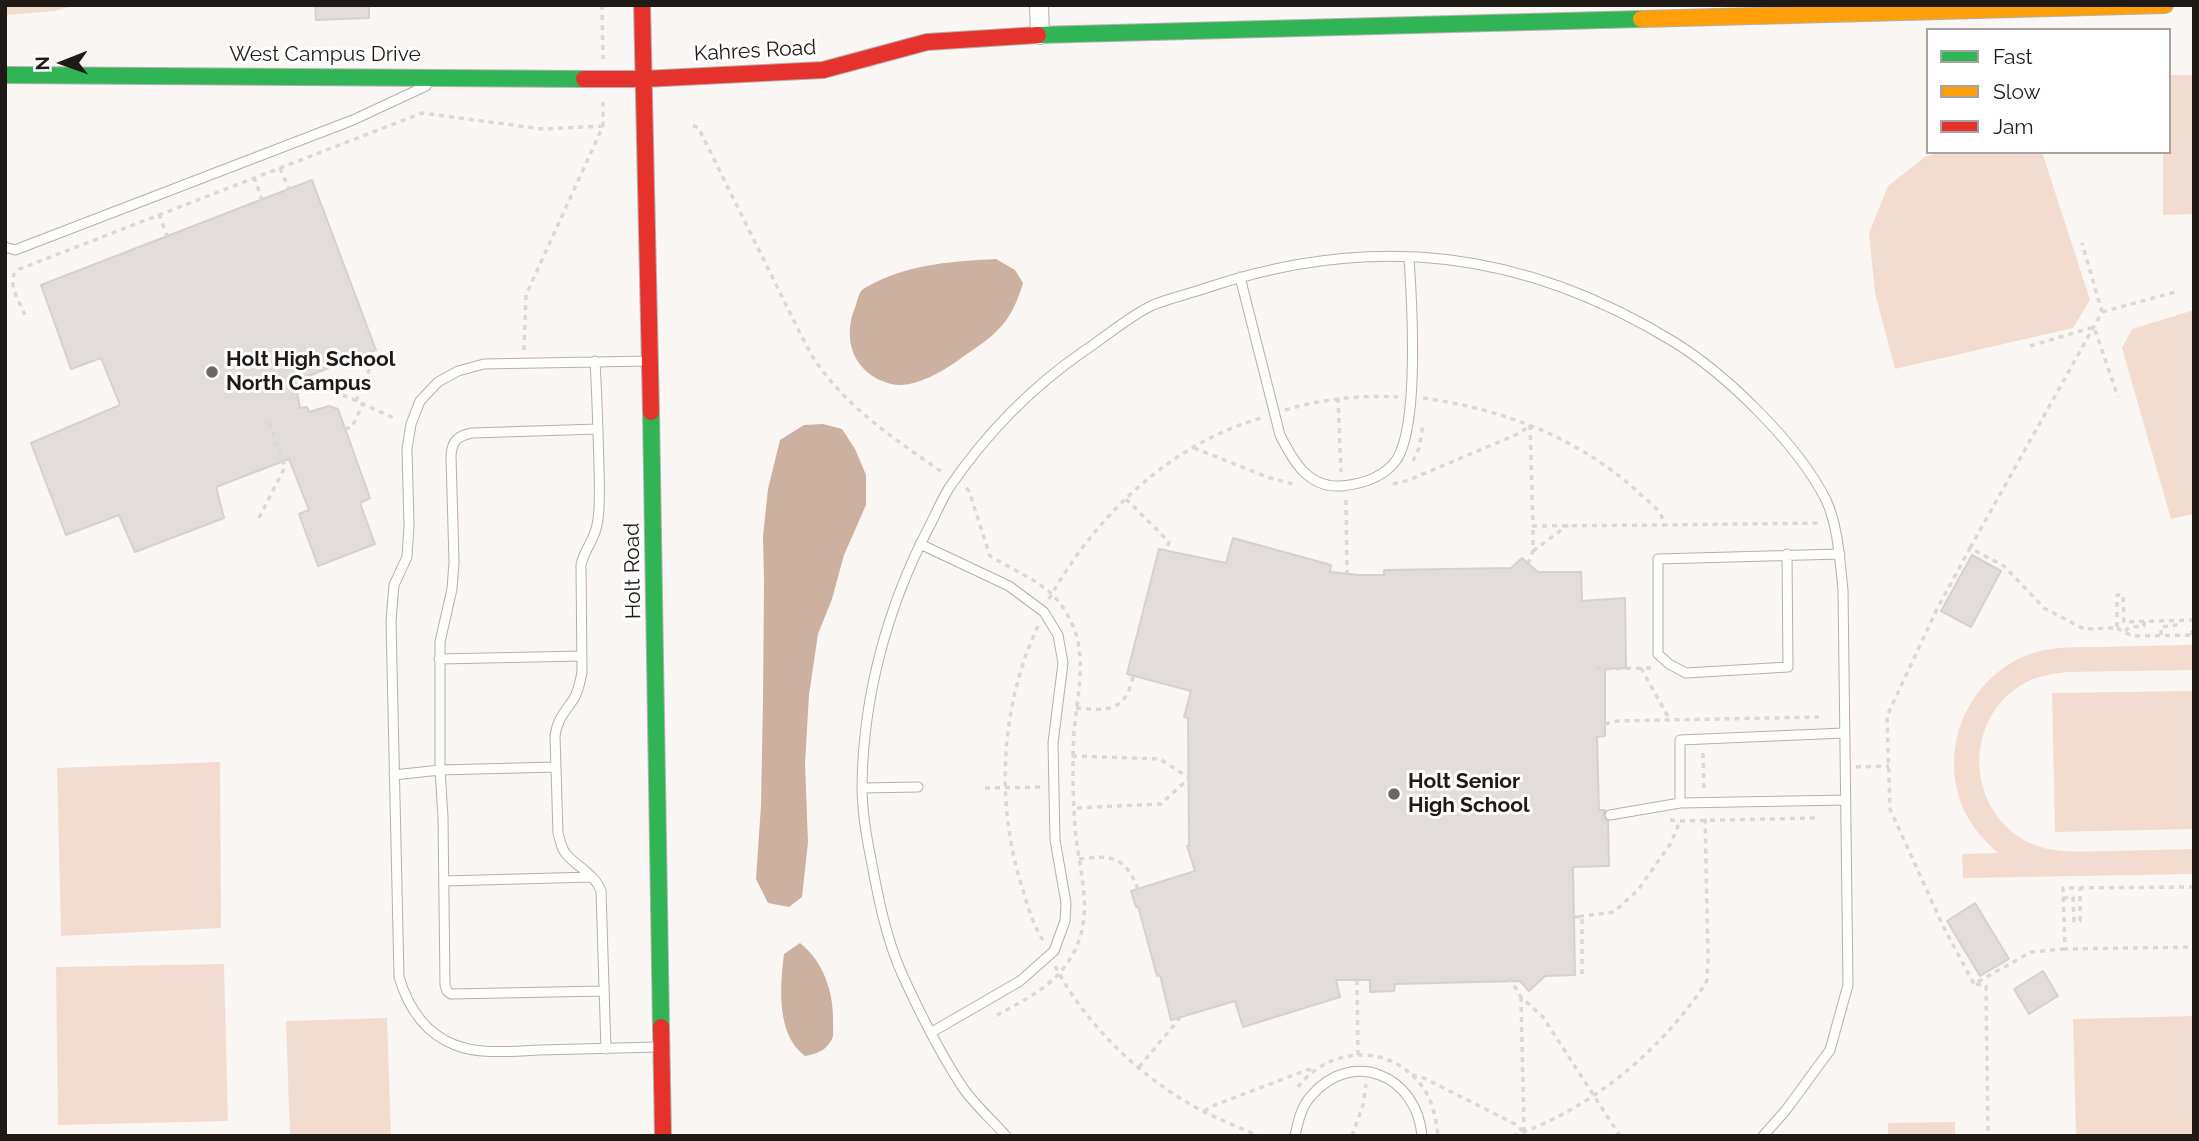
<!DOCTYPE html>
<style>
body{margin:0}
#map{position:relative;width:2199px;height:1141px;overflow:hidden;background:#faf6f4;font-family:Raleway,sans-serif}
canvas{display:block}
.frame{position:absolute;inset:0;border:7px solid #201a17;pointer-events:none}
.legend{position:absolute;left:1926px;top:28px;width:245px;height:126px;box-sizing:border-box;background:#fff;border:2px solid #a6a3a2;margin:0;padding:9px 12px;list-style:none;font-size:21px;color:#201a17}
.legend li{display:flex;align-items:center;gap:14px;height:35px}
.legend b{width:35px;border:2px solid #a6a3a2}
.north{position:absolute;left:28px;top:28px;width:70px;height:70px;-webkit-text-stroke:5px #fff;paint-order:stroke;rotate:269deg;font-size:19px;font-weight:700;line-height:28px;text-align:center;color:#201a17}
.north::after{content:'';display:block;margin:auto;width:24px;height:32px;background:#201a17;clip-path:polygon(50% 0,100% 100%,50% 72%,0 100%)}
</style>
<div id="map">
<canvas width="2199" height="1141"></canvas>
<div class="frame"></div>
<ul class="legend">
<li><b style="height:9px;background:#30b455"></b>Fast</li>
<li><b style="height:9px;background:#ff9f0a"></b>Slow</li>
<li><b style="height:9px;background:#e5322d"></b>Jam</li>
</ul>
<div class="north">N</div>
</div>
<script>
const ctx = document.querySelector('canvas').getContext('2d');
ctx.lineJoin = 'round';
function paint(path, color) {
  ctx.fillStyle = color;
  ctx.fill(path, 'evenodd');
}
function strokePath(path, color, width, dash) {
  ctx.strokeStyle = color;
  ctx.lineWidth = width;
  ctx.lineCap = dash ? 'butt' : 'round';
  ctx.setLineDash(dash || []);
  ctx.stroke(path);
}
function write(font, color, halo, rows, align = 'center') {
  ctx.font = font + ' Raleway,sans-serif';
  ctx.lineWidth = 6;
  ctx.setLineDash([]);
  ctx.textBaseline = 'middle';
  ctx.strokeStyle = halo;
  ctx.fillStyle = color;
  for (const [text, x, y, turn = 0] of rows) {
    ctx.save();
    ctx.translate(x, y);
    ctx.rotate((+turn || 0) * Math.PI / 180);
    ctx.textAlign = isNaN(turn) ? turn : align;
    if (halo) ctx.strokeText(text, 0, 0);
    ctx.fillText(text, 0, 0);
    ctx.restore();
  }
}
const green = new Path2D(`
 M5 5H75L55 11 5 15Z
 M2169 75H2194V214L2163 215V152H2169Z
 M1940 152H2042L2090 300 2073 328 1895 369 1875 293 1869 233 1888 186 1925 157Z
 M2194 310V514L2171 519 2122 348 2132 329Z
 M2194 645V670L2066 672C2052 674 2038 676 2025 683 1962 717 1965 812 2030 843 2056 855 2086 851 2114 851 2140 850 2167 850 2194 849V874L1963 878 1962 854 1998 853C1986 842 1975 831 1967 816 1935 755 1965 678 2030 654 2053 646 2079 647 2103 647 2133 646 2164 645 2194 645Z
 M2194 691V829L2055 832 2052 693Z
 M220 762 221 928 61 936 57 768Z
 M224 964 228 1121 58 1125 56 967Z
 M2194 1016V1136H2076L2073 1019Z
 M387 1018 391 1136H290L286 1021Z
 M1955 1122V1136H1888V1123Z`);
const water = new Path2D(`
 M996 259 1015 270 1023 283C1011 323 997 334 964 356 947 369 914 390 891 384 853 374 841 339 856 305 857 301 859 293 862 290 865 287 873 284 876 282 913 264 956 261 996 259Z
 M823 424 842 429 855 449 866 475V505L844 555 832 599 818 634 809 695 805 764 808 842 802 897 789 907 768 903 756 879 761 805 763 700 764 581 763 536 768 489 780 440 804 425Z
 M800 943C824 962 834 993 833 1023 833 1028 834 1035 832 1039 826 1051 816 1054 805 1056 776 1034 780 987 784 954Z`);
const building = new Path2D(`
 M315 5H369V18L316 20Z
 M312 180 376 350 295 381 300 408 307 407 309 412 329 406 338 409 370 498 360 503 375 544 318 566 299 514 309 510 289 459 216 487 224 518 135 552 119 515 66 535 31 443 120 405 101 358 71 369 41 285Z
 M1233 538 1331 565 1330 572 1360 575H1384V570L1511 568 1522 558 1538 572H1581L1582 601 1625 598 1626 668 1605 669V736L1597 737 1599 810H1605L1603 817 1608 821 1609 866 1573 867 1575 975 1545 976 1529 991 1520 981 1395 984 1394 991 1370 992V980H1336L1340 997 1243 1027 1235 1001 1171 1020 1160 975 1157 976 1138 906 1136 907 1131 891 1195 871 1187 846 1189 845 1188 718 1184 717 1191 691 1127 674 1159 549 1226 563Z
 M1972 555 2001 571 1971 627 1941 611Z
 M1975 903 2009 959 1980 976 1947 921Z
 M2043 971 2058 996 2029 1014 2014 989Z`);
const path = new Path2D(`
 M602 5 603 59
 M693 126 698 127 800 333C806 344 811 356 819 366 852 412 899 442 945 474
 M280 168 289 189
 M254 177 262 200
 M159 214 167 236
 M2102 312 2175 292
 M25 315C19 301 6 282 17 270L422 113 543 129 603 126
 M2030 346 2094 327 2118 397
 M524 350 526 295 603 126V98
 M278 392 310 380 396 419
 M1338 398 1341 472
 M1423 398C1502 409 1578 437 1638 492 1647 501 1663 510 1664 525L1820 523
 M356 401 372 363 369 353
 M1285 410C1322 399 1360 395 1398 397
 M1530 425 1533 526 1664 525
 M345 429 352 427 363 404
 M1194 448 1270 478 1297 485
 M1413 461 1419 448 1423 425
 M1393 484 1409 480 1520 433 1530 425
 M966 488 969 491 990 556C1026 578 1055 584 1073 626 1087 659 1077 697 1074 732 1072 764 1073 795 1075 827 1078 868 1094 908 1076 948 1058 986 1027 998 992 1018
 M1126 499 1169 542 1166 550
 M1346 500 1347 573
 M259 518 285 467 268 420
 M1970 548 2102 312 2082 243
 M1533 551 1568 525
 M1528 564 1533 551V526
 M1049 599C1095 517 1168 445 1261 418
 M1038 626C1000 707 995 805 1023 890 1028 907 1033 925 1043 940
 M2117 628 2132 636 2194 635
 M2125 631 2130 627 2144 626V621
 M2161 635V627L2176 625V621
 M2192 635V626H2194
 M1641 668 1670 720
 M1596 669 1651 668
 M1076 708C1108 711 1126 712 1133 676
 M1605 724 1617 721 1819 717
 M1703 753 1704 790
 M1072 756 1160 759 1189 778 1161 804 1075 808
 M1856 767 1889 766
 M985 788 1042 787
 M1670 820 1680 821 1815 818
 M1079 859C1112 855 1125 856 1138 889
 M2194 887 2063 888 2065 949 2194 947
 M2063 898 2073 897 2074 921H2080V889
 M2065 949 2031 952 1974 984 1943 926 1890 809 1887 716 1937 609 1970 548 2004 566 2044 608 2084 629 2117 628V595H2123L2124 622 2194 620
 M1055 966C1084 1022 1136 1073 1190 1104 1212 1117 1236 1126 1259 1136
 M1582 974V917H1574L1614 912 1638 890 1671 843 1680 821
 M1509 977 1521 997 1543 1017 1620 1136
 M1357 980 1358 1057
 M1976 984 1986 986 1988 1136
 M1521 997 1524 1131
 M1139 1067 1180 1018
 M1412 1075 1424 1078 1515 1124 1524 1132
 M1298 1087C1330 1045 1393 1043 1424 1089 1433 1103 1436 1119 1438 1136
 M1204 1111 1215 1105 1307 1070 1316 1069
 M1352 1136 1363 1105 1366 1084
 M1513 1136C1592 1108 1657 1054 1704 986L1707 980 1708 958 1705 816`);
const lane = new Path2D(`
 M5 247 15 250 353 120 426 86
 M1240 277 1280 435C1293 461 1308 488 1341 486 1363 484 1384 478 1397 459 1419 424 1412 301 1409 257
 M595 361C597 396 598 431 599 465 599 485 601 506 597 525 594 541 584 550 581 565L582 672C580 682 579 691 573 700 564 713 557 720 555 736L558 833C560 840 561 848 566 854 577 867 595 874 601 891L606 1049
 M648 361 484 364 458 371 438 382 420 401 411 424 407 449 409 525 407 557 394 585 391 621 399 977C408 1007 424 1033 455 1045 480 1055 513 1051 540 1050 579 1049 619 1048 658 1047
 M920 544 1009 586 1044 612 1058 635 1063 663 1053 743 1055 840 1066 903 1065 921 1054 951 1020 981 932 1032
 M1787 554 1788 667 1686 673 1669 664 1658 654V559L1840 554
 M439 659 582 656
 M556 767 440 770 443 817 445 985 447 991 451 994 604 991
 M394 775 440 770V642L452 589 454 562 451 456C452 441 457 436 472 433L598 429
 M862 788 918 787
 M1680 803V740L1844 733
 M1610 815 1680 803 1846 800
 M444 881 592 877
 M1006 1136C992 1120 975 1105 963 1088 942 1056 918 1009 902 974 886 938 878 897 871 859 866 835 862 810 862 786 863 697 887 608 928 529 935 516 941 501 949 488 985 435 1032 387 1084 351 1105 337 1131 315 1153 305 1170 298 1189 294 1206 288 1373 232 1524 250 1674 342 1726 374 1798 444 1826 500 1838 525 1840 562 1843 590L1848 985 1830 1050 1786 1110 1763 1136
 M1295 1136C1298 1122 1301 1107 1311 1096 1352 1048 1417 1075 1422 1136`);
const street = new Path2D(`
 M1039 5 1040 35`);
const fast = new Path2D(`
 M1038 35 1641 19
 M5 75 584 79
 M651 412 661 1027`);
const slow = new Path2D(`
 M1641 19 2165 5`);
const jam = new Path2D(`
 M642 5 651 412
 M584 79H644L823 70 927 42 1038 35
 M661 1027 663 1136`);
const markers = [
 [212,372,7,"#6c6764"],
 [1394,794,7,"#6c6764"]
];
const streetNames = [
 ["Kahres Road",755,51,-3],
 ["West Campus Drive",325,55],
 ["Holt Road",633,571,-91]
];
const poiNames = [
 ["Holt High School",226,360],
 ["North Campus",226,384],
 ["Holt Senior",1408,782],
 ["High School",1408,806]
];
paint(green, '#f2dccf');
paint(water, '#ccb0a0');
paint(building, '#e2dddb');
strokePath(building, '#d6d1cf', 2);
strokePath(lane, '#b4b0ad', 11);
strokePath(street, '#b4b0ad', 20);
strokePath(fast, '#b4b0ad', 18);
strokePath(slow, '#b4b0ad', 18);
strokePath(jam, '#b4b0ad', 18);
strokePath(path, '#dad8d7', 3.5, [5, 5]);
strokePath(lane, '#fefefd', 9);
strokePath(street, '#fefefd', 18);
strokePath(fast, '#30b455', 16);
strokePath(slow, '#ff9f0a', 16);
strokePath(jam, '#e5322d', 16);
for (const [x, y, r, color] of markers) {
  const dot = new Path2D();
  dot.arc(x, y, r, 0, 2 * Math.PI);
  ctx.fillStyle = color;
  ctx.fill(dot);
  strokePath(dot, '#fff', 2.5);
}
write('21px', '#201a17', '#fff', streetNames);
write('bold 21px', '#201a17', '#fff', poiNames, 'left');
</script>
